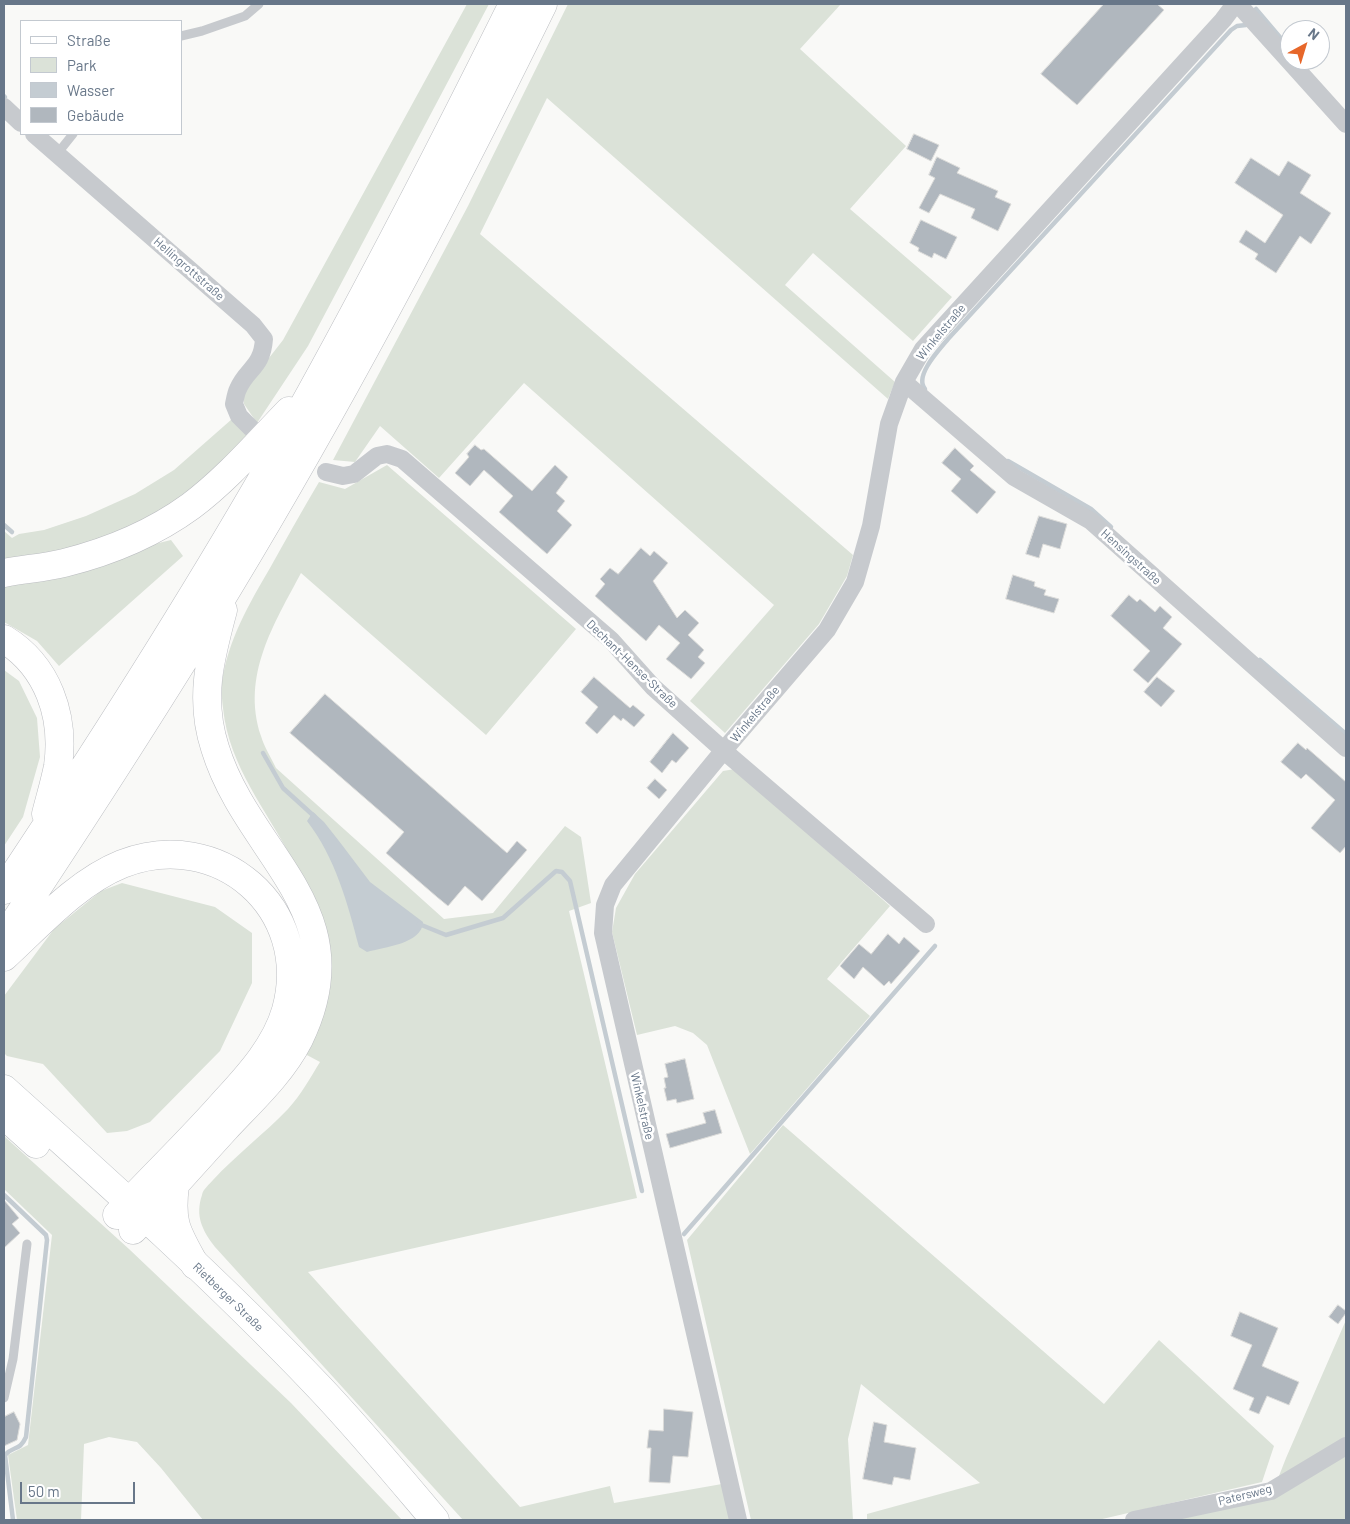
<!DOCTYPE html>
<meta charset="utf-8">
<style>
body{margin:0}
#map{position:relative;width:1350px;height:1524px;overflow:hidden;background:#f9f9f7;font-family:Barlow,sans-serif}
canvas{display:block}
.frame{position:absolute;inset:0;border:5px solid #687789;pointer-events:none}
.legend{position:absolute;left:20px;top:20px;width:162px;height:115px;box-sizing:border-box;background:#fff;border:1px solid #c3c9d0;margin:0;padding:6px 9px;list-style:none;font-size:15px;color:#687789}
.legend li{display:flex;align-items:center;gap:10px;height:25px}
.legend b{width:25px;border:1px solid #c3c9d0}
.north{position:absolute;left:1280px;top:20px;width:50px;height:50px;box-sizing:border-box;background:#fff;border:1px solid #c3c9d0;border-radius:50%;rotate:39deg;font-size:14px;font-weight:700;line-height:20px;text-align:center;color:#687789}
.north::after{content:'';display:block;margin:auto;width:18px;height:22px;background:#e7672a;clip-path:polygon(50% 0,100% 100%,50% 72%,0 100%)}
.scale{position:absolute;left:20px;top:1482px;width:115px;height:22px;box-sizing:border-box;border:2px solid #687789;border-top:0;padding-left:6px;font-size:15px;line-height:18px;white-space:nowrap;color:#687789;-webkit-text-stroke:4px #fff;paint-order:stroke}
</style>
<div id="map">
<canvas width="1350" height="1524"></canvas>
<div class="frame"></div>
<ul class="legend">
<li><b style="height:6px;background:#fff"></b>Straße</li>
<li><b style="height:14px;background:#dbe2d8"></b>Park</li>
<li><b style="height:14px;background:#c4ccd2"></b>Wasser</li>
<li><b style="height:14px;background:#b0b7be"></b>Gebäude</li>
</ul>
<div class="north">N</div>
<div class="scale">50 m</div>
</div>
<script>
const ctx = document.querySelector('canvas').getContext('2d');
ctx.lineJoin = 'round';
function paint(path, color) {
  ctx.fillStyle = color;
  ctx.fill(path, 'evenodd');
}
function strokePath(path, color, width, dash) {
  ctx.strokeStyle = color;
  ctx.lineWidth = width;
  ctx.lineCap = dash ? 'butt' : 'round';
  ctx.setLineDash(dash || []);
  ctx.stroke(path);
}
function write(font, color, halo, rows, align = 'center') {
  ctx.font = font + ' Barlow,sans-serif';
  ctx.lineWidth = 5;
  ctx.setLineDash([]);
  ctx.textBaseline = 'middle';
  ctx.strokeStyle = halo;
  ctx.fillStyle = color;
  for (const [text, x, y, turn = 0] of rows) {
    ctx.save();
    ctx.translate(x, y);
    ctx.rotate((+turn || 0) * Math.PI / 180);
    ctx.textAlign = isNaN(turn) ? turn : align;
    if (halo) ctx.strokeText(text, 0, 0);
    ctx.fillText(text, 0, 0);
    ctx.restore();
  }
}
const green = new Path2D(`
 M467 4H489L308 346 257 423 244 404V390L283 340Z
 M568 4H841L800 49 906 146 850 209 952 297 913 341 813 253 785 285 895 382 888 399 547 98 480 234 853 555 847 576 819 624 725 733 690 701 774 605 524 383 439 478 380 426 355 462 333 460 468 206Z
 M232 419 249 433 226 461 182 498 107 539 4 563V531L12 538 19 534 44 530 86 516 135 494 174 470Z
 M387 465 576 629 486 735 301 573C274 624 241 676 261 736 264 747 271 757 276 768L444 919 493 913 565 826 581 837 591 903 569 911 637 1198 308 1272 520 1507 610 1486 614 1503 722 1484 731 1520H463L215 1247C202 1230 195 1216 202 1195 203 1189 209 1185 213 1180 236 1155 264 1134 288 1109 301 1095 310 1078 320 1062L305 1054C316 1031 327 1009 330 983 332 963 323 944 316 925 309 904 303 881 293 861 267 810 229 767 223 708 222 700 221 690 222 682 228 640 249 604 270 568 286 539 302 511 319 482L345 489Z
 M171 540 183 556 59 666 37 641 4 622V581Z
 M4 670 19 681 37 718 40 757 23 817 4 846Z
 M735 769 890 906 827 979 870 1016 750 1154 707 1045 693 1033 675 1026 637 1035 612 932 616 908 635 874 723 771Z
 M122 883 215 907 252 933V983L220 1051 150 1122 127 1131 107 1133 43 1064 7 1056 4 1053V996L54 929 101 891Z
 M783 1125 1104 1404 1159 1340 1274 1446 1262 1482 1098 1520H867V1514L980 1483 861 1384 848 1439 853 1520H751L687 1240Z
 M4 1136 129 1249 291 1403 402 1520H203L161 1468 137 1442 109 1437 84 1444 81 1520H17L8 1455 28 1445 52 1235 4 1189Z
 M1346 1320V1439L1277 1481 1286 1458Z
 M1346 1453V1520H1170L1271 1498Z`);
const water = new Path2D(`
 M313 812 324 822 339 841 370 882 423 922C422 944 384 947 367 952L359 947C348 904 335 857 307 821Z`);
const stream = new Path2D(`
 M1256 9 1290 49
 M4 96 5 97
 M925 389C914 376 939 350 948 339L1231 30 1237 26 1246 25
 M1008 461 1091 509 1111 527
 M4 525 12 532
 M1260 660 1346 734
 M263 753 283 788 315 817
 M419 924 446 935 503 918 556 871 562 872 570 881 642 1191
 M4 1195 46 1235 47 1240 26 1437C19 1452 14 1445 5 1455L13 1520
 M684 1234 935 946`);
const building = new Path2D(`
 M1104 4H1157L1164 10 1077 105 1041 74Z
 M914 134 939 145 931 161 907 149Z
 M937 157 960 168 957 173 998 191 995 197 1011 204 998 231 971 218 975 209 940 194 929 213 919 208 935 178 929 175Z
 M1251 158 1279 176 1288 161 1311 175 1300 193 1331 213 1311 244 1300 236 1276 273 1255 259 1258 254 1239 242 1246 230 1265 243 1283 215 1235 183Z
 M921 220 957 237 946 259 934 253 932 258 918 251 919 248 910 243Z
 M475 445 481 450 484 449 532 491 555 465 568 477 556 493 565 501 557 511 572 525 547 554 499 512 513 496 484 470 470 486 455 473 469 457 467 454Z
 M955 448 974 466 970 470 996 492 977 514 951 491 961 479 942 463Z
 M1039 516 1067 524 1060 549 1043 544 1039 558 1026 554Z
 M641 548 650 556 654 551 668 563 653 581 677 618 685 610 699 623 688 635 704 650 698 657 705 663 691 679 666 659 680 643 659 625 646 641 595 596 605 584 600 579 610 568 618 574Z
 M1013 575 1035 582 1034 586 1046 590 1044 595 1059 599 1054 613 1006 599Z
 M1129 595 1137 602 1140 599 1155 612 1160 606 1172 617 1163 628 1182 644 1148 683 1133 670 1150 651 1111 616Z
 M594 677 630 708 633 705 645 715 634 727 623 718 621 721 614 715 597 734 585 723 598 707 581 692Z
 M1157 677 1175 691 1161 707 1144 692Z
 M325 694 507 853 517 841 527 850 482 901 465 886 448 906 437 897 386 853 404 832 290 733Z
 M673 733 689 748 676 763 672 760 662 773 650 762Z
 M1298 743 1306 750 1307 748 1346 782V846L1340 853 1311 828 1335 800 1306 774 1301 779 1281 762Z
 M655 779 667 790 659 799 647 788Z
 M888 934 899 944 904 937 920 951 891 984 889 981 884 986 863 967 854 979 840 966 859 944 871 954Z
 M685 1059 694 1099 677 1103 676 1099 667 1101 664 1088H666L664 1078 668 1077 665 1064Z
 M715 1110 722 1133 670 1148 666 1134 706 1123 703 1113Z
 M4 1200 19 1218 12 1224 20 1233 4 1248Z
 M1338 1305 1346 1311V1313L1338 1324 1329 1317Z
 M1240 1312 1278 1328 1262 1366 1299 1382 1289 1405 1267 1396 1259 1414 1249 1410 1254 1398 1233 1389 1252 1345 1231 1336Z
 M664 1409 693 1412 688 1457 673 1456 670 1483 649 1482 651 1448H647L649 1430 663 1431Z
 M14 1412 20 1424 17 1440 4 1446V1417Z
 M874 1422 887 1425 884 1442 916 1448 910 1480 894 1477 892 1485 863 1479Z`);
const lane = new Path2D(`
 M181 36 202 31 245 16 259 4
 M57 154 73 134
 M4 1398 13 1359 27 1244`);
const street = new Path2D(`
 M1238 4 1346 124
 M4 107 21 123
 M34 134 253 325 264 339C262 368 247 368 238 389 236 393 235 399 234 404L239 416 251 428
 M904 382 1014 477 1091 521 1346 748
 M326 472 343 476 354 474 377 456 387 454 402 459 611 640 653 687 731 757 926 924
 M738 1520 603 933 605 905 613 885 724 750 827 630 855 582 871 526 889 424 904 382 923 349 1223 20 1235 4
 M1134 1520 1271 1491 1346 1446`);
const primary = new Path2D(`
 M4 1089C111 1185 219 1282 318 1386 359 1429 397 1475 435 1520
 M4 1115 36 1144`);
const highway = new Path2D(`
 M4 573C24 569 44 568 64 563 108 552 154 533 191 506 227 479 258 443 289 411
 M4 639C48 666 65 716 58 766 55 782 50 798 46 814
 M4 890C102 743 197 594 284 441 365 297 440 151 513 4
 M4 938C81 822 157 705 229 586 343 397 446 202 543 4
 M4 957C39 925 77 882 122 864 218 826 314 908 286 1010 276 1045 250 1074 226 1100 191 1140 153 1176 117 1215
 M175 1185C170 1224 177 1232 195 1265
 M133 1230C164 1197 194 1163 225 1129 251 1101 281 1074 299 1039 362 911 248 856 215 748 199 699 210 658 223 610`);
const streetNames = [
 ["Hellingrottstraße",189,269,41],
 ["Winkelstraße",941,332,-50],
 ["Hensingstraße",1131,557,42],
 ["Dechant-Hense-Straße",632,664,44],
 ["Winkelstraße",755,714,-50],
 ["Winkelstraße",642,1106,77],
 ["Rietberger Straße",228,1297,44],
 ["Patersweg",1245,1495,-14]
];
paint(green, '#dbe2d8');
paint(water, '#c4ccd2');
strokePath(stream, '#c4ccd2', 4.5);
paint(building, '#b0b7be');
strokePath(building, '#dbdbd9', 1);
strokePath(primary, '#babec2', 29);
strokePath(highway, '#bcbec2', 29);
strokePath(lane, '#c7cace', 9);
strokePath(street, '#c7cace', 18);
strokePath(primary, '#fff', 28);
strokePath(highway, '#fff', 28);
write('12px', '#687789', '#fff', streetNames);
</script>
